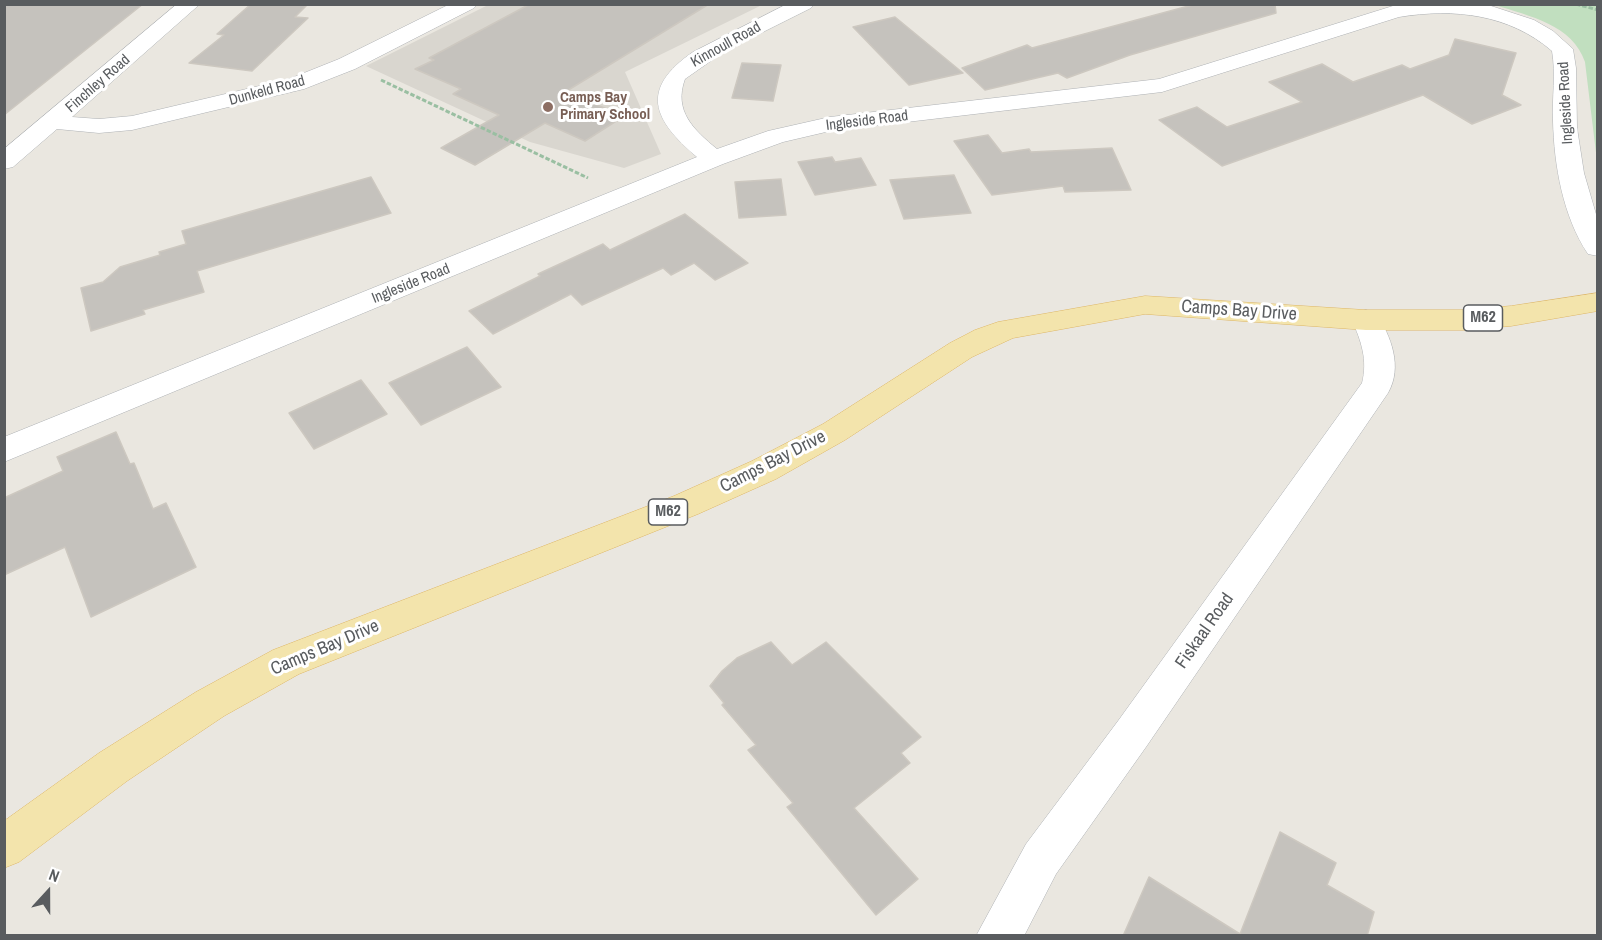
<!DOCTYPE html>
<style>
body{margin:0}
#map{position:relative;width:1602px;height:940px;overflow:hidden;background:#eae7e0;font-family:"Archivo Narrow",sans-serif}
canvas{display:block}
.frame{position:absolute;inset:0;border:6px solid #595c5f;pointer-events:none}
.north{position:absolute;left:18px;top:862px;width:60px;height:60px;-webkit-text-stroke:4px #fff;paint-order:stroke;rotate:21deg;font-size:16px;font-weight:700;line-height:24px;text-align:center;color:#595c5f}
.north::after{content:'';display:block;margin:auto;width:21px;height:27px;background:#595c5f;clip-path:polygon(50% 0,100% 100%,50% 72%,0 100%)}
</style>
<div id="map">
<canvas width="1602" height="940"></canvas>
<div class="frame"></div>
<div class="north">N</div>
</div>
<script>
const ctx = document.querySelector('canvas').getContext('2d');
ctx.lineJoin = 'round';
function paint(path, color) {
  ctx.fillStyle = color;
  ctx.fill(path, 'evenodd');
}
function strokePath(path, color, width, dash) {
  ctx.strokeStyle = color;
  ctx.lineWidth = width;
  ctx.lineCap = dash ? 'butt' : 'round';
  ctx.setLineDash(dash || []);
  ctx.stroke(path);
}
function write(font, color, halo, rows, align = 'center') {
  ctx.font = font + ' "Archivo Narrow",sans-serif';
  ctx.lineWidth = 6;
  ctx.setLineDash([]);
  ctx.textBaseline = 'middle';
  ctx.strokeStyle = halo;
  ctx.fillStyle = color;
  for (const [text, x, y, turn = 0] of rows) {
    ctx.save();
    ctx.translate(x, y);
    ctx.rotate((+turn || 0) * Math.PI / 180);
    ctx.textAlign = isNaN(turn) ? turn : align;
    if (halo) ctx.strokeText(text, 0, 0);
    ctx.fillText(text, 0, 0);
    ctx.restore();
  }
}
const education = new Path2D(`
 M488 5H762L625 72 661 154 624 168 530 142 366 66Z`);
const green = new Path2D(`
 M1495 5H1597V161L1585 62C1573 25 1529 16 1495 5Z`);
const building = new Path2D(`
 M4 4H143L4 115Z
 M251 4H308L295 17 308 18 252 71 189 63 224 35 217 34Z
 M530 4H709L565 92 624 116 585 141 545 123 475 165 441 148 499 115 453 94 461 89 415 69 434 60 429 58Z
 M1196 4H1275L1276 13 1130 55 1067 78 1058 73 985 90 962 68 1027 45 1032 48Z
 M895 17 963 73 909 85 853 27Z
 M1455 39 1516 53 1502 95 1521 105 1472 124 1423 95 1222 166 1159 120 1197 107 1227 127 1302 102 1269 82 1322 64 1353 82 1402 65 1410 69 1449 55Z
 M742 63 781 65 773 101 732 98Z
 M988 135 1002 153 1029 149 1031 152 1112 148 1131 190 1065 192 1063 186 992 195 954 141Z
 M832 157 835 162 861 158 876 185 815 195 798 162Z
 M954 175 971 213 904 219 890 180Z
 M371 177 391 213 197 271 204 292 143 310 145 314 91 331 81 288 103 282 120 267 160 255 159 252 186 244 182 231Z
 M781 179 786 215 739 218 735 182Z
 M685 214 748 263 715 280 694 263 671 275 663 268 582 305 571 294 493 334 469 311 540 276 538 274 603 244 610 250Z
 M467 347 501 387 421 425 389 383Z
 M361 380 387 414 314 449 289 413Z
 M116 432 130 464 134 463 153 509 166 503 196 567 91 617 65 547 4 575V498L63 471 57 457Z
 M771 642 792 665 826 642 921 737 901 753 910 763 854 808 918 879 876 915 787 807 793 803 748 750 756 745 722 705 724 703 710 686 722 671 737 658Z
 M1280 832 1336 863 1327 885 1374 912 1367 936H1123L1149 877 1240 934Z`);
const path = new Path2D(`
 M1576 4 1598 10
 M381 80 588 178`);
const street = new Path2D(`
 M177 4H200L72 117 99 119 132 116 289 79 339 59 450 4H477L474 8 355 69 304 89 132 130 99 133 57 129 13 167 4 169V149Z
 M787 4H814L811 8 725 51 685 79C673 111 694 130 717 149L768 131 830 117 1159 79 1396 5 1485 4 1534 20 1553 31 1573 49 1576 68 1577 128 1584 173 1598 221V256L1588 254C1563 217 1554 165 1553 121 1552 97 1556 74 1552 51 1509 14 1454 8 1399 17L1162 92 830 131 783 142 723 164 4 462V437L697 157C653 120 639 89 693 52Z
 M1366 310 1376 313C1391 336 1403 367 1388 393L1146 747 1056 874 1024 936H976L1026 844 1118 721 1362 383C1368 360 1361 341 1352 320L1356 313Z`);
const primary = new Path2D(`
 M1598 293V311L1511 326 1465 330H1366L1145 314 1013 338 972 357 845 440 776 479 698 514 299 674 224 716 127 781 19 862 4 868V821L99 753 196 692 273 650 674 496 752 461 823 424 950 343 975 330 998 322 1145 296 1366 310H1465L1511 306Z`);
const markers = [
 [548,107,6,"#8d6e63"]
];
const farStreetnames = [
 ["Kinnoull Road",726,45,-29],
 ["Finchley Road",98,84,-41],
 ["Dunkeld Road",267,91,-15],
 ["Ingleside Road",1566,103,-93],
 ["Ingleside Road",867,121,-7],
 ["Ingleside Road",411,284,-22]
];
const farEducationnames = [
 ["Camps Bay",560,98],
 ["Primary School",560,115]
];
const shields = [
 [1483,318,39],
 [668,512,39]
];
const shieldNames = [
 ["M62",1483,318],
 ["M62",668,512]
];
const streetNames = [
 ["Camps Bay Drive",1239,311,4],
 ["Camps Bay Drive",773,462,-27],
 ["Fiskaal Road",1205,631,-55],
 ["Camps Bay Drive",325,648,-23]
];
paint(education, '#d9d6cf');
paint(green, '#c1dfbf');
paint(building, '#c5c2bd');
strokePath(building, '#cdc8c0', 1.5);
strokePath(street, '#aeb1b4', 1);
strokePath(primary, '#ddb666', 1);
strokePath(path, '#9abfa2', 3, [4.5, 2]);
paint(street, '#fff');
paint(primary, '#f3e4ac');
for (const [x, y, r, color] of markers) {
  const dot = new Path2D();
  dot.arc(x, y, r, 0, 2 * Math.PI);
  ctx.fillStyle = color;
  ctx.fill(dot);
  strokePath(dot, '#fff', 2);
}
write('15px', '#595c5f', '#fff', farStreetnames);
write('bold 15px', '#785e54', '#fff', farEducationnames, 'left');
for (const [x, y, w] of shields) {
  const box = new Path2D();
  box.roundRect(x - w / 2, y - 13, w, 26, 4.5);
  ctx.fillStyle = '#fff';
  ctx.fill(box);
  strokePath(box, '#595c5f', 1.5);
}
write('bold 16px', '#595c5f', null, shieldNames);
write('18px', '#595c5f', '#fff', streetNames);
</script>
